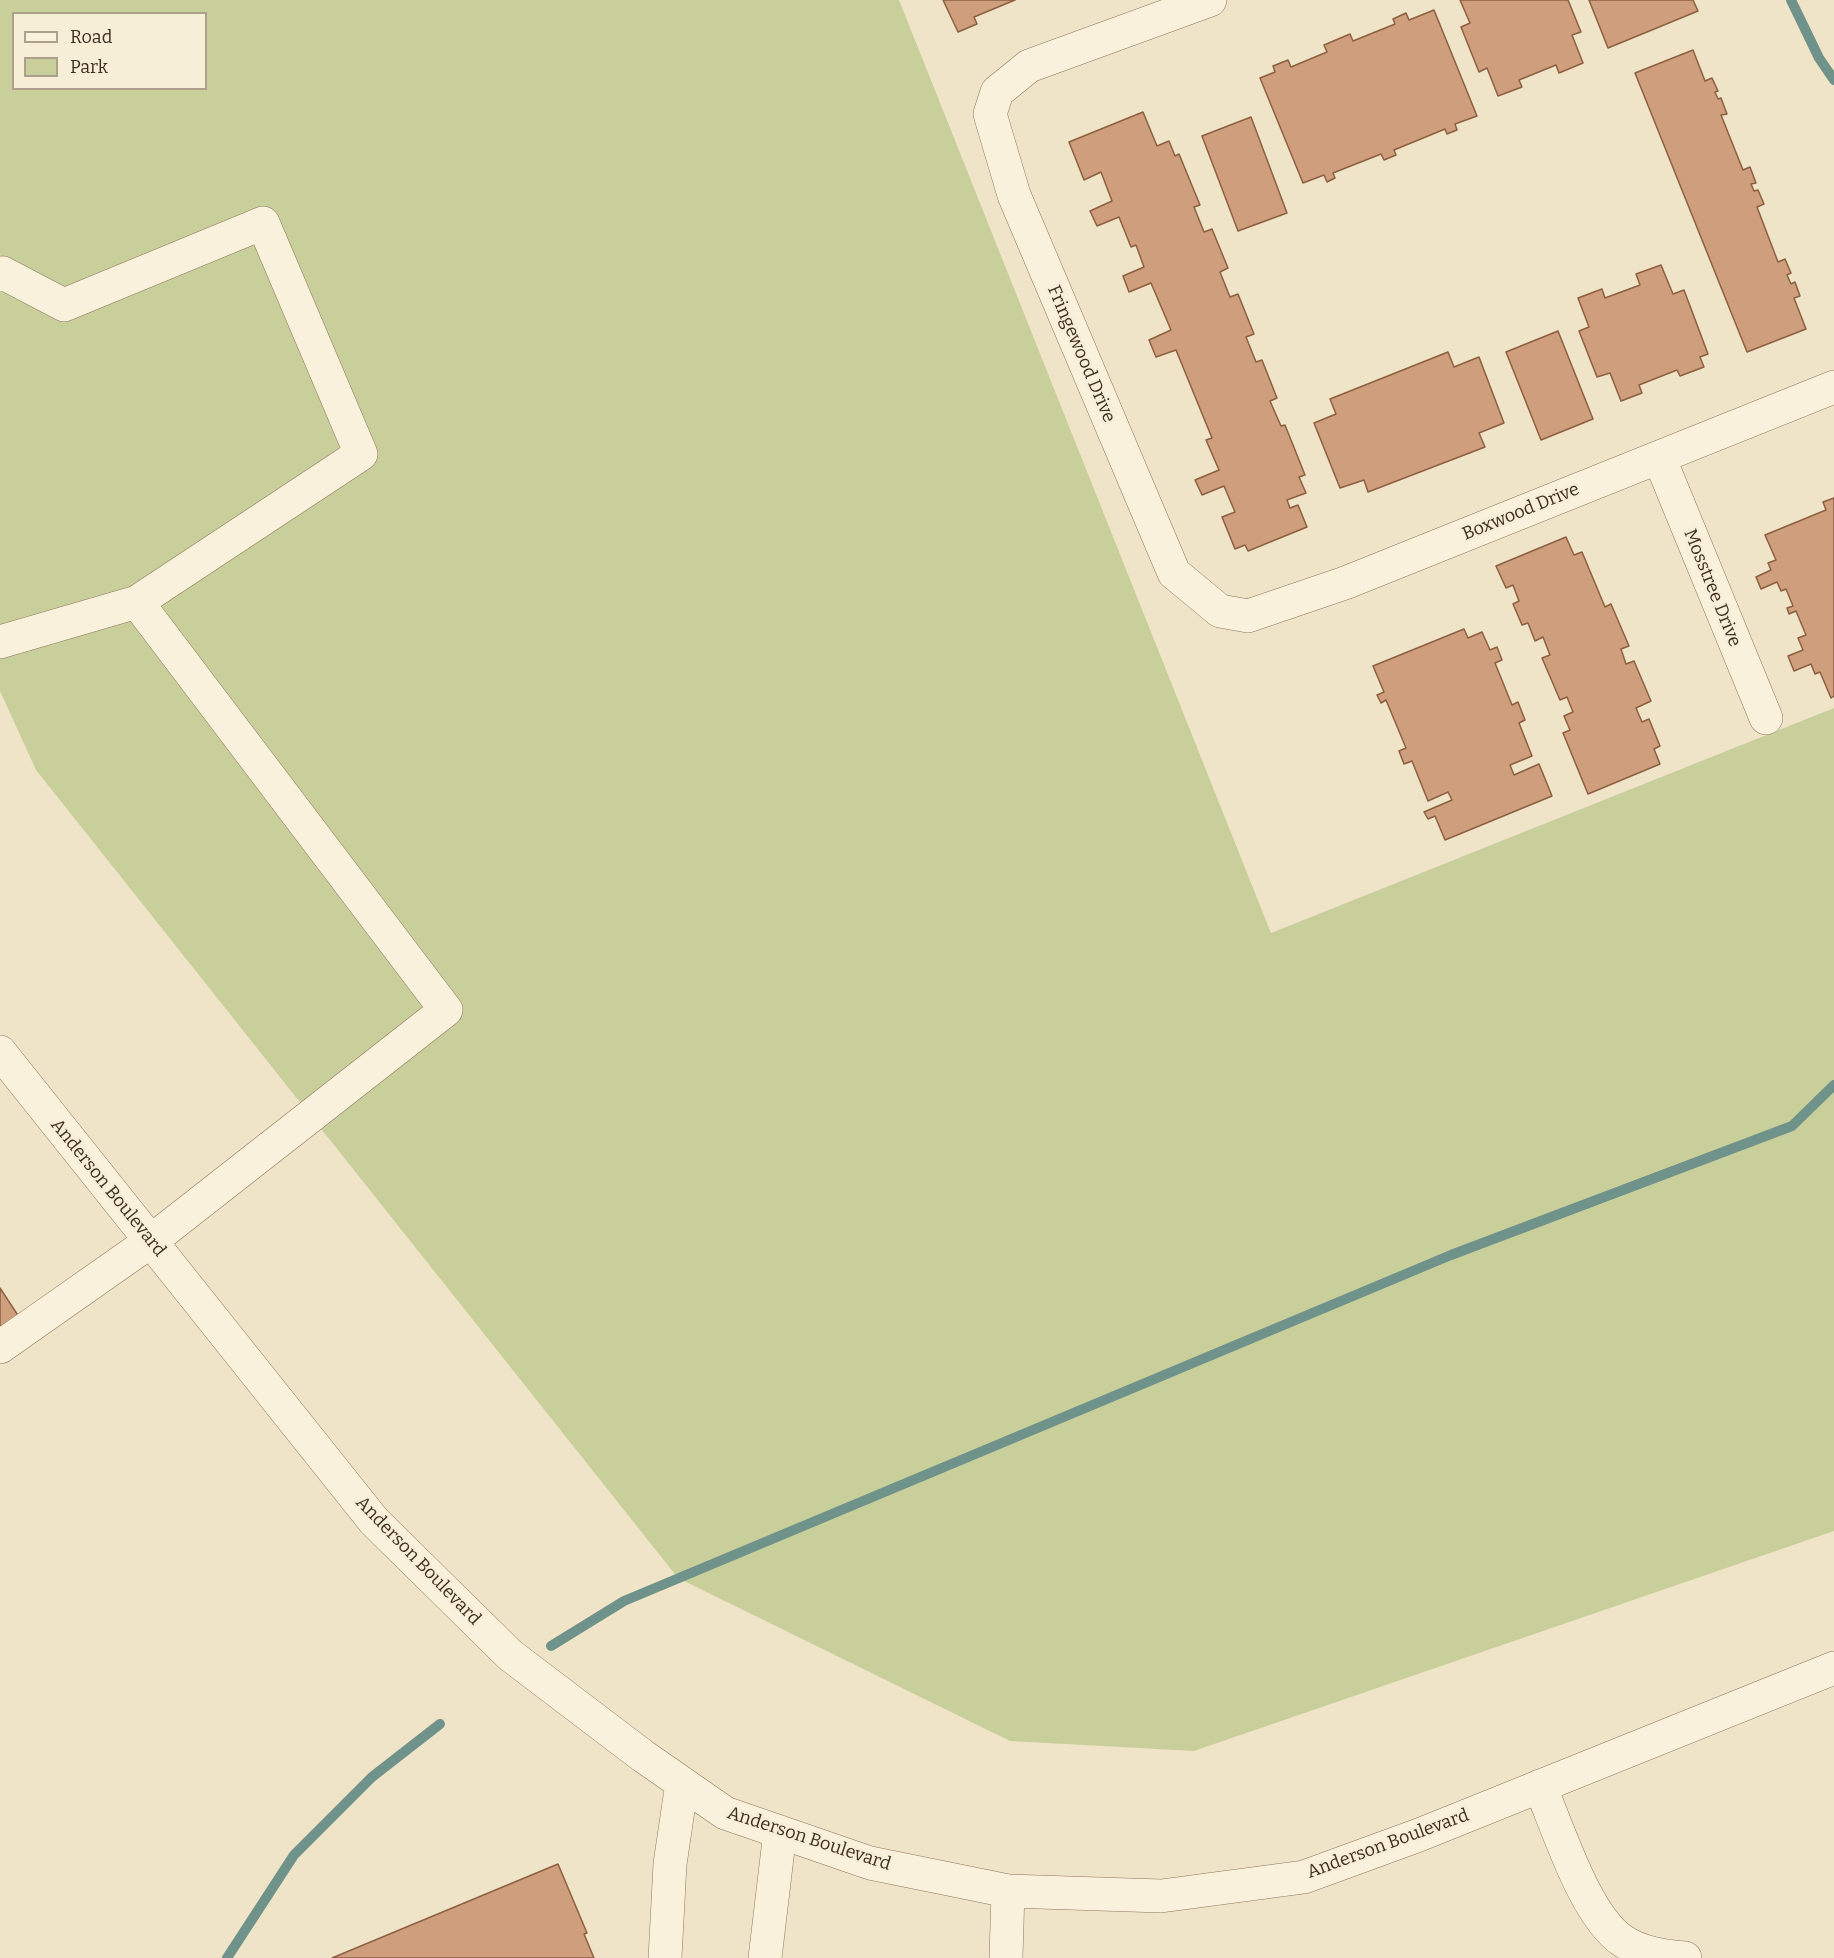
<!DOCTYPE html>
<style>
body{margin:0}
#map{position:relative;width:1834px;height:1958px;overflow:hidden;background:#f0e4c8;font-family:Bitter,serif}
canvas{display:block}
.legend{position:absolute;left:12px;top:12px;width:195px;height:78px;box-sizing:border-box;background:#f7eed8;border:2px solid #ada18e;margin:0;padding:8px 10px;list-style:none;font-size:18px;color:#3d2e20}
.legend li{display:flex;align-items:center;gap:12px;height:30px}
.legend b{width:30px;border:2px solid #ada18e}
</style>
<div id="map">
<canvas width="1834" height="1958"></canvas>
<ul class="legend">
<li><b style="height:8px;background:#faf1dc"></b>Road</li>
<li><b style="height:16px;background:#c9cf9b"></b>Park</li>
</ul>
</div>
<script>
const ctx = document.querySelector('canvas').getContext('2d');
ctx.lineJoin = 'round';
function paint(path, color) {
  ctx.fillStyle = color;
  ctx.fill(path, 'evenodd');
}
function strokePath(path, color, width, dash) {
  ctx.strokeStyle = color;
  ctx.lineWidth = width;
  ctx.lineCap = dash ? 'butt' : 'round';
  ctx.setLineDash(dash || []);
  ctx.stroke(path);
}
function write(font, color, halo, rows, align = 'center') {
  ctx.font = font + ' Bitter,serif';
  ctx.lineWidth = 5;
  ctx.setLineDash([]);
  ctx.textBaseline = 'middle';
  ctx.strokeStyle = halo;
  ctx.fillStyle = color;
  for (const [text, x, y, turn = 0] of rows) {
    ctx.save();
    ctx.translate(x, y);
    ctx.rotate((+turn || 0) * Math.PI / 180);
    ctx.textAlign = isNaN(turn) ? turn : align;
    if (halo) ctx.strokeText(text, 0, 0);
    ctx.fillText(text, 0, 0);
    ctx.restore();
  }
}
const green = new Path2D(`
 M0 0H899L1271 933 1834 708V1531L1194 1751 1010 1741 678 1578 36 770 0 691ZM14 14H206V88H14Z`);
const stream = new Path2D(`
 M1791 0 1819 58 1834 80
 M551 1646 624 1601 1451 1255 1792 1126 1834 1085
 M227 1958 294 1855 372 1777 440 1724`);
const building = new Path2D(`
 M943 0H1015L974 17 977 24 958 32Z
 M1460 0H1568L1581 32 1572 35 1583 63 1559 73 1556 65 1519 80 1522 87 1498 96 1487 68 1479 72 1461 27 1470 23Z
 M1589 0H1693L1698 11 1608 48Z
 M1434 10 1477 116 1455 124 1457 130 1447 134 1445 129 1394 150 1396 155 1384 160 1381 154 1333 173 1335 178 1327 182 1324 175 1303 183 1260 78 1275 72 1273 66 1288 60 1291 67 1327 52 1324 45 1350 34 1353 41 1395 24 1393 19 1406 13 1409 20Z
 M1693 50 1705 81 1712 78 1718 91 1715 92 1718 99 1721 98 1727 114 1721 115 1743 170 1750 167 1756 183 1751 184 1754 191 1758 190 1764 204 1757 207 1778 262 1785 259 1791 273 1787 275 1791 284 1795 282 1800 296 1794 298 1806 329 1747 352 1635 73Z
 M1143 112 1157 146 1169 141 1175 156 1179 154 1200 205 1194 207 1204 232 1212 229 1228 268 1220 272 1230 297 1238 294 1254 334 1246 337 1256 362 1262 360 1277 398 1270 401 1281 426 1285 425 1305 475 1299 477 1306 493 1287 500 1290 508 1298 505 1307 527 1248 551 1245 545 1235 549 1222 517 1235 512 1224 486 1202 495 1195 480 1219 470 1206 440 1212 438 1176 350 1156 357 1149 340 1171 330 1151 283 1129 292 1123 276 1144 267 1136 245 1131 247 1119 217 1097 226 1090 211 1112 201 1101 172 1084 180 1069 142Z
 M1251 117 1287 213 1238 231 1202 136Z
 M1661 265 1673 294 1684 290 1708 354 1700 357 1704 367 1680 376 1677 370 1639 385 1642 393 1621 401 1610 373 1597 377 1579 331 1589 327 1578 298 1602 289 1605 298 1640 285 1636 274Z
 M1558 331 1593 419 1541 440 1506 352Z
 M1448 352 1454 367 1479 357 1504 423 1479 433 1485 447 1368 492 1364 480 1340 488 1314 423 1336 414 1330 399Z
 M1834 498V696L1831 698 1820 672 1815 674 1811 664 1794 671 1788 656 1803 650 1798 638 1806 635 1796 611 1789 614 1787 608 1793 606 1786 589 1781 591 1777 582 1761 589 1756 577 1771 570 1768 563 1776 560 1765 535 1826 510 1823 502Z
 M1566 537 1574 555 1582 552 1605 607 1611 604 1629 646 1621 649 1626 664 1634 661 1651 701 1636 708 1642 722 1649 719 1660 746 1654 749 1660 764 1588 794 1563 733 1570 730 1564 716 1573 712 1567 697 1560 700 1542 658 1550 655 1543 637 1535 641 1528 623 1522 625 1513 604 1519 601 1513 585 1506 588 1496 566Z
 M1464 629 1468 638 1482 632 1490 650 1497 647 1502 660 1495 663 1512 705 1518 702 1525 720 1519 723 1532 756 1510 765 1514 775 1539 764 1552 796 1445 840 1435 816 1428 819 1424 812 1452 800 1448 792 1428 801 1412 761 1404 764 1399 751 1406 748 1386 700 1381 703 1377 695 1384 692 1373 666Z
 M0 1288 21 1320 0 1333Z
 M558 1864 587 1933 584 1934 594 1958H332Z`);
const minor = new Path2D(`
 M1210 0 1029 66 997 92 990 114 1014 195 1174 573 1220 611 1248 616 1345 583 1834 387
 M0 275 3 273 64 305 263 223 361 454 137 602 0 642
 M1659 457 1766 718
 M0 1052 374 1521 510 1655 643 1756 725 1813 870 1863 1008 1891 1161 1896 1304 1877 1419 1835 1834 1668
 M0 1347 151 1241 446 1010 137 602
 M1540 1786C1558 1828 1585 1916 1623 1941 1641 1953 1663 1956 1685 1958
 M665 1958 670 1864 682 1783
 M765 1958 780 1832
 M1006 1958 1008 1891`);
const streetNames = [
 ["Fringewood Drive",1081,354,67],
 ["Boxwood Drive",1521,512,-22],
 ["Mosstree Drive",1712,588,68],
 ["Anderson Boulevard",108,1188,51],
 ["Anderson Boulevard",418,1561,46],
 ["Anderson Boulevard",809,1839,18],
 ["Anderson Boulevard",1388,1844,-20]
];
paint(green, '#c9cf9b');
strokePath(stream, '#6f938a', 10);
paint(building, '#cf9f7d');
strokePath(building, '#8d5f41', 1.5);
strokePath(minor, '#8d765c', 34);
strokePath(minor, '#faf1dc', 33);
write('18px', '#3d2e20', '#f7eed8', streetNames);
</script>
